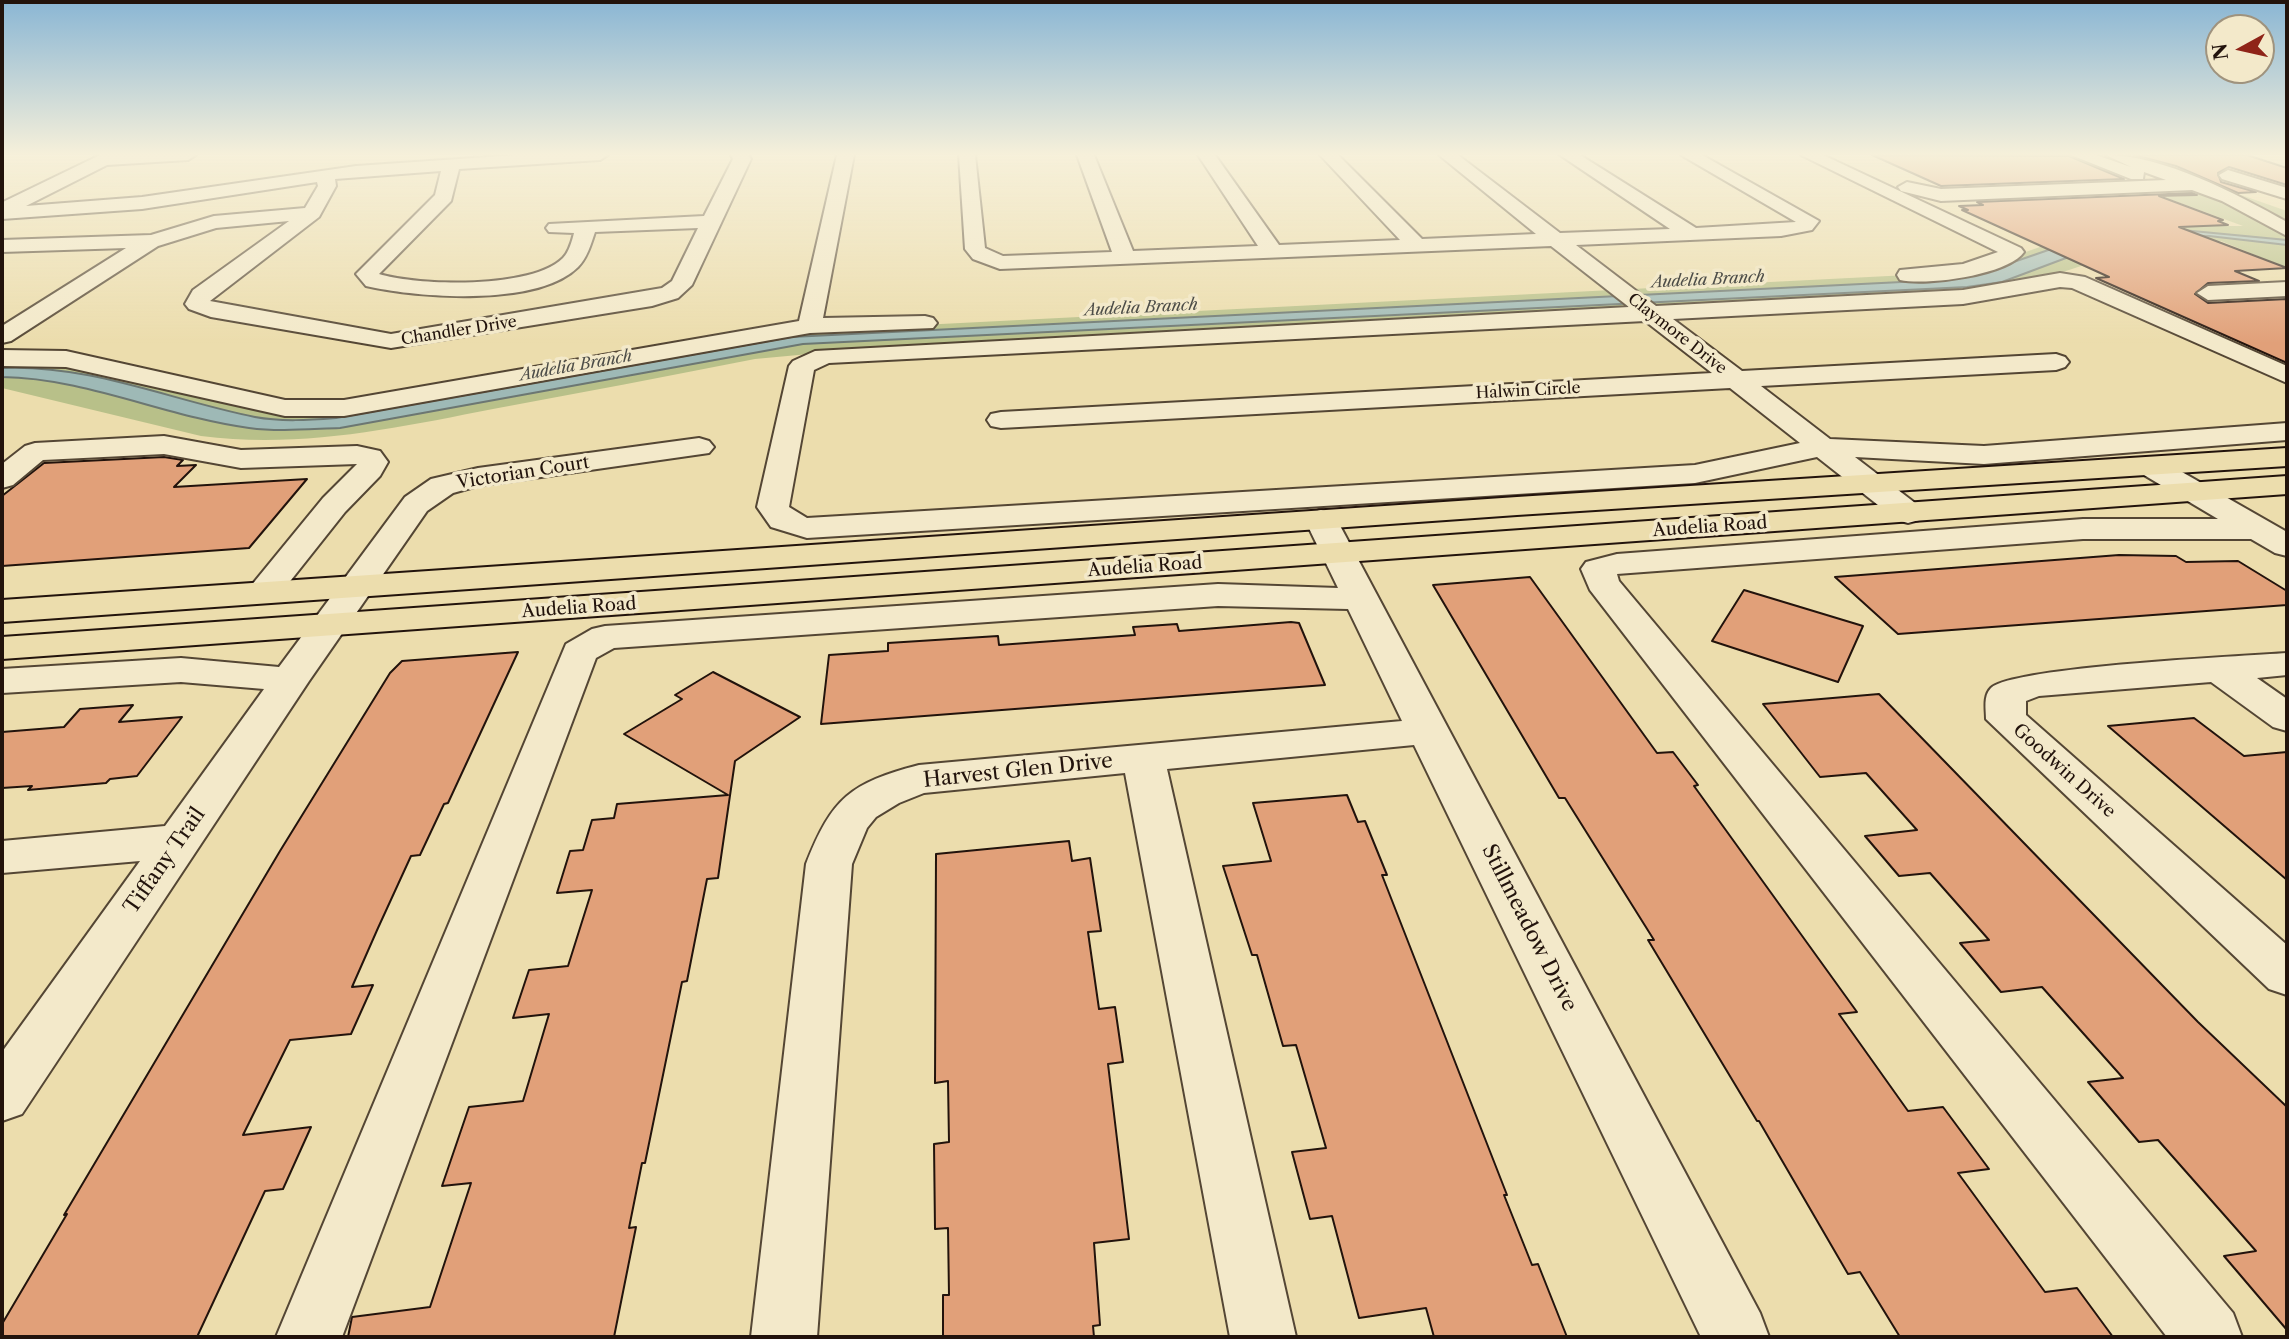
<!DOCTYPE html>
<style>
body{margin:0}
#map{position:relative;width:2289px;height:1339px;overflow:hidden;background:#ecddad;font-family:"Libre Caslon Text",serif}
canvas{display:block}
.frame{position:absolute;inset:0;border:4px solid #22130c;pointer-events:none}
.north{position:absolute;left:2205px;top:14px;width:70px;height:70px;box-sizing:border-box;background:#f3e9ca;border:2px solid #9f937e;border-radius:50%;rotate:262deg;font-size:19px;font-weight:700;line-height:28px;text-align:center;color:#22130c}
.north::after{content:'';display:block;margin:auto;width:24px;height:32px;background:#8f2418;clip-path:polygon(50% 0,100% 100%,50% 72%,0 100%)}
</style>
<div id="map">
<canvas width="2289" height="1339"></canvas>
<div class="frame"></div>
<div class="north">N</div>
</div>
<script>
const ctx = document.querySelector('canvas').getContext('2d');
ctx.lineJoin = 'round';
function paint(path, color) {
  ctx.fillStyle = color;
  ctx.fill(path, 'evenodd');
}
function strokePath(path, color, width, dash) {
  ctx.strokeStyle = color;
  ctx.lineWidth = width;
  ctx.lineCap = dash ? 'butt' : 'round';
  ctx.setLineDash(dash || []);
  ctx.stroke(path);
}
function write(font, color, halo, rows, align = 'center') {
  ctx.font = font + ' "Libre Caslon Text",serif';
  ctx.lineWidth = 7;
  ctx.setLineDash([]);
  ctx.textBaseline = 'middle';
  ctx.strokeStyle = halo;
  ctx.fillStyle = color;
  for (const [text, x, y, turn = 0] of rows) {
    ctx.save();
    ctx.translate(x, y);
    ctx.rotate((+turn || 0) * Math.PI / 180);
    ctx.textAlign = isNaN(turn) ? turn : align;
    if (halo) ctx.strokeText(text, 0, 0);
    ctx.fillText(text, 0, 0);
    ctx.restore();
  }
}
const green = new Path2D(`
 M2224 189 2287 211V268L2221 241 2171 240 2130 250 2014 288 1959 295 809 354 755 359C668 376 580 393 493 409 396 428 300 449 201 436L2 388V361H43L321 412 822 330 1928 274 1997 262 2080 233 2150 226H2243L2164 197 2184 196 2173 190Z`);
const water = new Path2D(`
 M2182 230 2287 240V245L2209 236 2171 235 2074 255 2002 282 1967 287 803 344 340 428C310 429 279 432 249 428 166 417 86 378 2 377V368C90 364 170 400 255 417 282 422 309 420 336 418L791 337 1942 280 1976 275 2057 247Z`);
const building = new Path2D(`
 M1872 155 2069 156 2124 179 1941 186Z
 M2134 155H2247L2287 168V185L2229 167 2218 173 2221 182 2256 192 2238 193 2176 166Z
 M2192 193 2197 195 2159 196 2223 220 2218 221 2228 225 2179 227 2287 268 2235 271 2259 281 2208 283 2195 294 2208 303 2287 299V363L2096 278 2109 277 1962 210H1968L1959 206 1983 205 1977 202Z
 M164 457 183 460 177 466 196 465 174 487 307 479 249 548 2 566V496L44 463Z
 M2119 555 2176 556 2186 562 2238 561 2287 591V605L1898 634 1835 577Z
 M1530 577 1657 753 1673 752 1698 785 1694 786 1857 1012 1839 1014 1908 1111 1943 1107 1989 1169 1958 1173 2045 1292 2077 1288 2113 1337H1900L1860 1272 1848 1274 1759 1121H1757L1648 940H1654L1565 798H1559L1433 585Z
 M1744 590 1863 626 1838 682 1712 641Z
 M1291 622 1299 623 1325 685 821 724 829 655 888 651V643L998 636 999 645 1135 635 1133 627 1177 624 1179 631Z
 M518 652 448 803 444 804 420 855 411 856 378 928 352 987 373 985 351 1034 290 1040 243 1135 311 1127 283 1189 265 1191 197 1337H2V1324L67 1214 64 1215 280 851 390 673 402 661Z
 M713 672 800 717 735 761 718 878 707 879 687 981 682 982 645 1163H642L629 1228 636 1227 614 1337H348L352 1317 430 1307 471 1183 442 1186 469 1107 523 1101 549 1014 513 1018 529 970 568 966 592 890 557 893 570 851 583 850 592 820 614 818 617 804 728 795 624 734 682 699 675 695Z
 M1879 694 2198 1022 2287 1107V1330L2224 1256 2256 1251 2158 1140 2139 1142 2088 1082 2123 1078 2042 987 2001 992 1960 943 1989 940 1930 873 1899 876 1865 836 1917 830 1866 773 1820 777 1763 704Z
 M133 705 119 722 182 717 137 776 110 779 106 783 28 790 32 786 2 788V732L64 727 80 709Z
 M2194 718 2244 756 2287 752V880L2108 726Z
 M1347 795 1358 822 1365 821 1387 875H1382L1507 1195H1504L1532 1265 1538 1264 1567 1337H1434L1426 1308 1359 1318 1332 1216 1310 1219 1292 1152 1326 1148 1296 1045 1283 1046 1257 955H1252L1223 866 1271 861 1253 803Z
 M1069 841 1072 861 1090 858 1101 931 1088 932 1099 1009 1115 1007 1123 1062 1108 1064 1129 1239 1094 1243 1100 1325 1093 1326 1094 1337H943V1295H949L948 1228 935 1229 934 1144 949 1142 948 1081 935 1083 936 854Z`);
const minor = new Path2D(`
 M100 155H196L188 160 107 165 26 206 142 197 356 166 517 155H608L600 160 459 169 451 201 379 274C419 286 532 289 563 258 569 252 572 241 574 233L549 232 546 228 549 224 704 216 733 159 731 155H748L751 159 692 285 678 298 652 306 391 348 211 317 189 309 185 304 193 290 289 221 216 228 158 246 11 341 2 343V326L126 248 2 252V240L151 235 214 216 305 208 318 186 317 182 142 209 2 219 3 202ZM441 171 435 195 356 274 366 286C418 298 538 307 578 267 587 258 591 244 595 232L698 228 672 281 662 288 391 334 210 301 319 217 336 186 335 179Z
 M837 155H854L823 318 925 316 933 318 937 323 933 328 810 333 344 416H285L66 367 2 366V350L66 351 285 400H344L799 321Z
 M959 155H975L985 248 1003 256 1112 252 1077 155H1094L1133 251 1258 246 1198 155H1215L1279 245 1400 240 1320 155H1338L1422 239 1536 234 1439 155H1458L1560 233 1670 229 1560 155H1580L1696 228 1796 222 1681 155H1702L1819 221 1812 230 1781 236 1576 245 1656 306 1963 290 2060 273 2085 277 2287 366V383L2072 288 2060 287 1963 304 1673 319 1742 371 2056 354 2065 357 2069 362 2065 367 2056 370 1761 386 1830 439 1984 446 2287 423V440L1984 464 1855 457 1919 506 1924 513 1919 520 1908 523 1897 520 1817 457 1695 483 807 538 771 527 757 507 789 366 793 361 815 351 1629 307 1551 246 1000 269 973 259 965 249ZM1645 321 1712 373 1001 412 991 414 987 420 991 426 1001 428 1730 388 1800 443 1695 465 807 518 789 507 814 370 829 363Z
 M1801 155H1823L2021 248 2024 252C2008 275 1927 286 1900 280L1897 275 1900 270 1963 264 1998 252Z
 M2071 155H2096L2131 167 2106 155C2163 155 2237 194 2287 222V236L2222 201 2192 190 1941 201 1901 191 1898 187 1907 182 1941 189 2166 180 2144 172 2143 179H2131Z
 M2228 170 2287 188V199L2222 179 2219 175Z
 M2287 282V296L2208 300 2197 293 2208 286Z
 M164 436 241 450 357 446 380 451 388 462 380 476 345 512 276 599 264 603 252 599 246 592 323 498 357 464 241 468 164 454 43 460 13 485 2 488V464L25 446 35 443Z
 M699 438 709 441 714 447 709 453 478 486 453 493 427 511 309 681 22 1114 2 1121V1052L140 861 2 873V841L165 826 264 689 181 682 2 693V669L181 658 279 667 405 497 431 479 478 468Z
 M2150 457 2161 460 2287 532V556L2275 553 2251 539H2083L1617 574 1619 581 2233 1313 2242 1337H2167L1590 590 1581 569 1586 562 1617 554 2083 519H2218L2139 472 2135 466 2139 460Z
 M1321 510 1332 513 1337 520 1760 1313 1769 1337H1701L1414 745 1167 769 1296 1337H1230L1125 773 924 793 899 803 876 817 867 828 852 864 817 1337H751L806 864C832 798 850 783 919 765L1402 721 1348 609 1218 606 614 648 596 658 342 1337H276L566 644 592 629 605 626 1218 584 1338 588 1305 520 1310 513Z
 M2287 653V675L2257 678 2287 699V731L2273 727 2211 682 2039 696 2026 701V715L2287 945V995L2269 989 1986 719C1986 709 1983 696 1991 688 2012 667 2243 656 2287 653Z`);
const major = new Path2D(`
 M2287 448V466L1517 515 2 622V600L1517 497Z
 M2287 476V494L2 659V637Z`);
const farWaternames = [
 ["Audelia Branch",1708,280,-3],
 ["Audelia Branch",1141,308,-3],
 ["Audelia Branch",576,366,-10]
];
const farStreetnames = [
 ["Chandler Drive",459,331,-9],
 ["Claymore Drive",1677,334,38],
 ["Halwin Circle",1528,391,-3]
];
const streetNames = [
 ["Victorian Court",523,473,-9],
 ["Audelia Road",1710,527,-4],
 ["Audelia Road",1145,567,-4],
 ["Audelia Road",579,608,-4],
 ["Goodwin Drive",2064,771,42]
];
const nearStreetnames = [
 ["Harvest Glen Drive",1018,771,-6],
 ["Tiffany Trail",165,861,-55],
 ["Stillmeadow Drive",1529,928,63]
];
paint(green, '#b8c089');
paint(water, '#9eb9b6');
strokePath(water, '#6c7772', 2);
paint(building, '#e1a079');
strokePath(building, '#22130c', 2);
strokePath(minor, '#544634', 4);
strokePath(major, '#22130c', 4);
paint(minor, '#f3e9ca');
paint(major, '#ecddad');
const sky = ctx.createLinearGradient(0, 0, 0, 343);
sky.addColorStop(0, '#8ab6d4');
sky.addColorStop(0.45, '#f6f0da');
sky.addColorStop(1, '#f6f0da00');
ctx.fillStyle = sky;
ctx.fillRect(0, 0, 2289, 343);
write('italic 16px', '#4d4d48', '#f3e9ca', farWaternames);
write('16px', '#22130c', '#f3e9ca', farStreetnames);
write('18px', '#22130c', '#f3e9ca', streetNames);
write('21px', '#22130c', '#f3e9ca', nearStreetnames);
</script>
